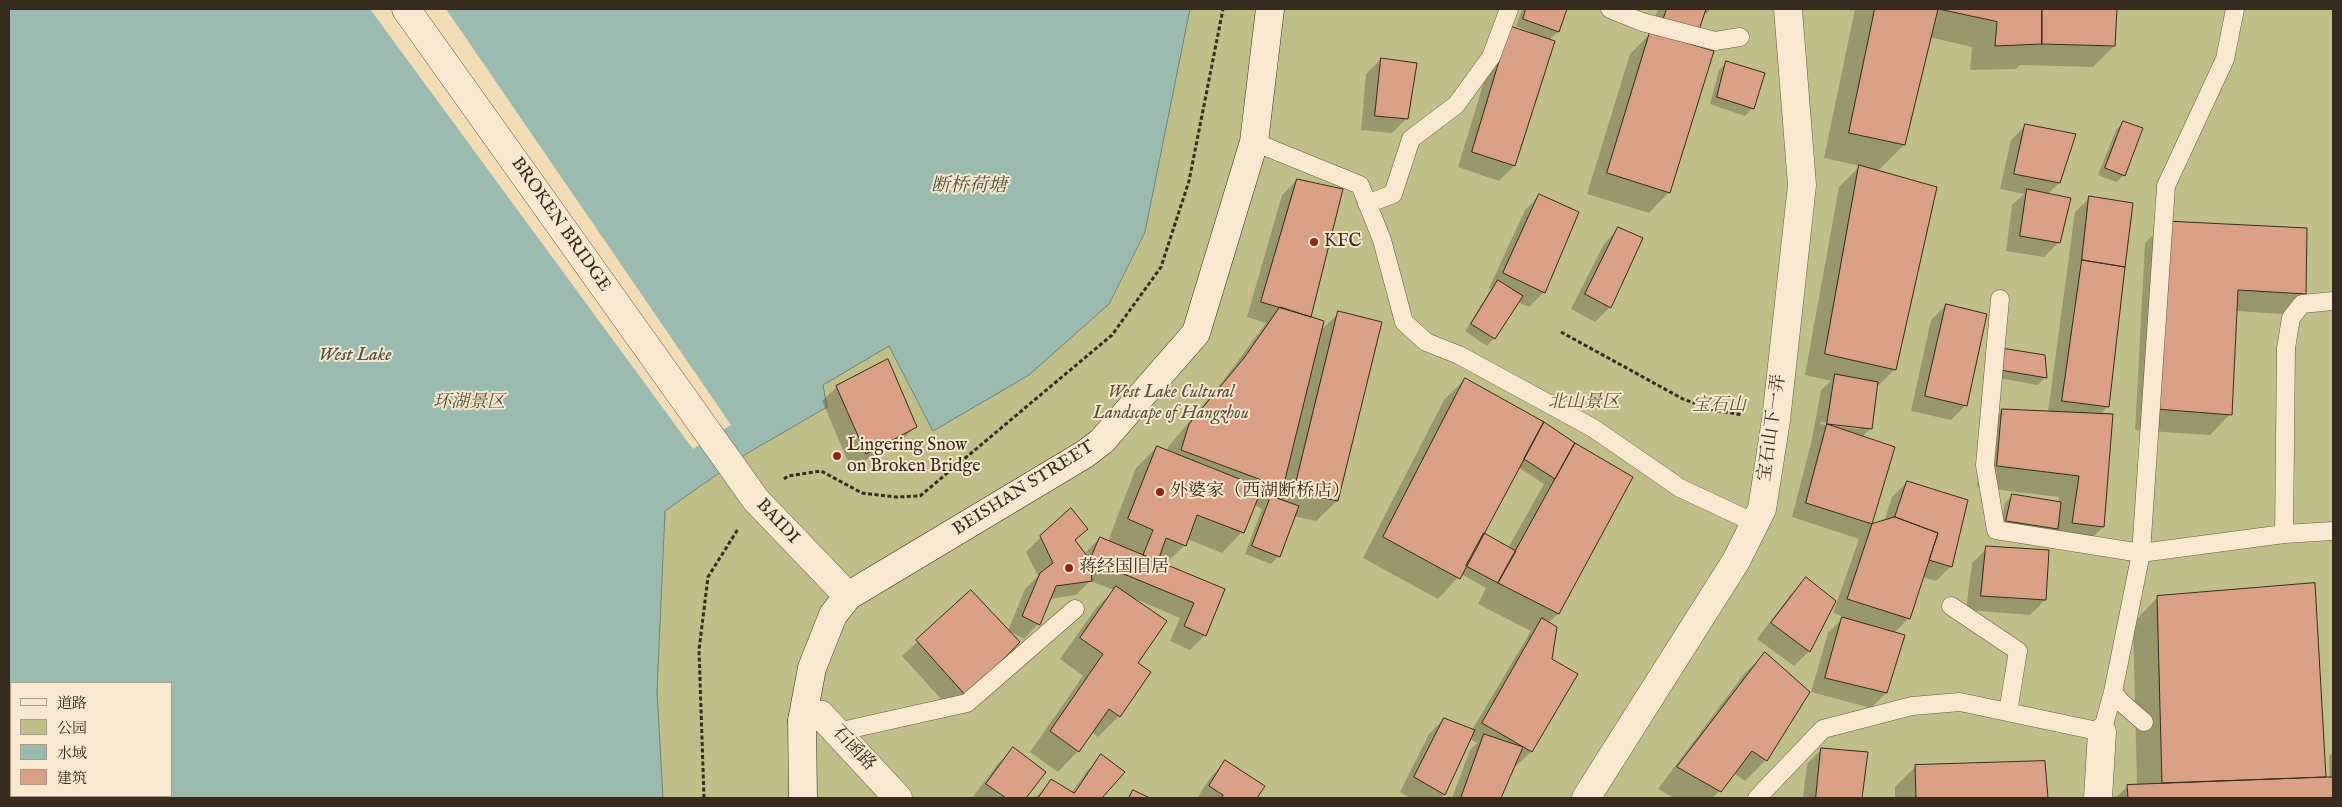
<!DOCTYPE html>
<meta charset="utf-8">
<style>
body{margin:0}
#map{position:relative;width:2342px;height:807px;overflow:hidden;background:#f2dcb5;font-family:"IM FELL English","Noto Serif SC",serif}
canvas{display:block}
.frame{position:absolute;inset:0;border:10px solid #362b1e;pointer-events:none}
.legend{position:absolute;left:10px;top:682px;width:162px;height:115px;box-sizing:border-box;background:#f7e8cf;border:1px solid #aa9c88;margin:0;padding:6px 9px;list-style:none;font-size:15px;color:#362b1e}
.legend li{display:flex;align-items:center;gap:10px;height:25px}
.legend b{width:25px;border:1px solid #aa9c88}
</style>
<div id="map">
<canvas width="2342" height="807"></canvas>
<div class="frame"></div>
<ul class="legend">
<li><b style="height:6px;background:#f7e8cf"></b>道路</li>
<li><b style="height:14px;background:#c0bf89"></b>公园</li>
<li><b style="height:14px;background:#9bbbb0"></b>水域</li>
<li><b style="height:14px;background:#d9a085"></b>建筑</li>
</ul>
</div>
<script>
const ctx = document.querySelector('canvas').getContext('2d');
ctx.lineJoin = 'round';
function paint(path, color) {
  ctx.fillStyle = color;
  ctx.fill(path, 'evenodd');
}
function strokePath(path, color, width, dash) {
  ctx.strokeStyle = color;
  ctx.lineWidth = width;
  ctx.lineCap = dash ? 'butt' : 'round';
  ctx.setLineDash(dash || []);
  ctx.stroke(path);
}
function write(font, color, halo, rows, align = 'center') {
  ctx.font = font + ' "IM FELL English","Noto Serif SC",serif';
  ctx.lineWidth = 4;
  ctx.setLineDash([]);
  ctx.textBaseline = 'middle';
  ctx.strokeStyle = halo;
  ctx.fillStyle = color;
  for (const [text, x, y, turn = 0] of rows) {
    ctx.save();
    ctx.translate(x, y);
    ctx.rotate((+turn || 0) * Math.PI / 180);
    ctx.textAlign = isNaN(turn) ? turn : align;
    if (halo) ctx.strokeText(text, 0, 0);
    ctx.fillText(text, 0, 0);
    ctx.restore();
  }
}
const green = new Path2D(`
 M9 9H2333V798H9ZM11 683H171V796H11Z`);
const water = new Path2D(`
 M9 9H1190L1145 232 1109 304 1029 375 933 431 889 346 823 385 827 407 746 454 665 511 657 692 663 798H9ZM11 683H171V796H11Z`);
const pier = new Path2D(`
 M370 9H446L731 425 693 449Z`);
const shadow = new Path2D(`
 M1522 9H1565L1558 32 1549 40 1514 166 1499 181 1458 167 1496 42 1530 34 1531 32 1516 26Z
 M1658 9H1711L1706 14 1703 13 1698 29 1684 43 1669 192 1649 213 1587 194 1630 54 1650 34Z
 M1855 9H2116L2114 46 2093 67 2020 65 2016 69 1970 70 1972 47 1929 37 1904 145 1877 172 1895 369 1876 388 1871 428 1862 437 1893 448 1871 526 1884 522 1892 497 1907 482 1951 566 1936 581 1922 577 1909 618 1894 633 1903 636 1886 693 1871 708 1811 692 1828 633 1844 617 1833 613 1859 539 1792 517 1812 439 1821 390 1831 381 1805 375 1839 187 1860 166 1824 158ZM1821 422 1860 426V429L1820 424Z
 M1381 59 1407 118 1392 133 1361 130 1366 74Z
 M1726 63 1752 108 1745 116 1710 104 1719 70Z
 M2123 122 2124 175 2116 182 2098 175 2116 130Z
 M2026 125 2059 183 2048 194 2059 242 2044 257 2006 251 2012 205 2024 194 2000 189 2011 140Z
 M1297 180 1309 318 1320 331 1339 313 1337 501 1316 521 1294 516 1279 556 1271 564 1245 554 1262 509 1254 505 1242 532 1222 553 1187 539 1185 545 1164 565 1224 590 1205 635 1190 650 1170 641 1180 618 1136 599V663L1149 672 1119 716 1098 737 1092 732 1078 751 1058 772 1030 752 1083 676 1060 659 1096 608 1114 590 1090 581 1076 595 1049 599 1038 624 1024 639 1009 631 1018 642 952 711 902 656 971 592 1008 631 1025 589 1038 576 1026 552 1041 537 1074 541 1084 554 1100 538 1108 541 1136 468 1157 447 1167 451 1169 446 1223 381 1266 323 1247 317 1282 195ZM1280 490 1277 499 1272 497Z
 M1540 195 1544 292 1529 307 1518 302 1494 338 1487 346 1465 331 1491 289 1489 288 1525 210Z
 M2090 197 2108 406 2099 415 2103 527 2082 548 2000 528 2005 503 2013 495 2058 503 2059 497 1977 487 1982 431 2003 410 2048 412 2075 212Z
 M2166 222 2305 293 2284 314 2236 311 2230 414 2210 435 2135 430 2145 243Z
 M1618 229 1610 307 1595 322 1571 309 1604 244Z
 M1946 305 1965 406 1951 420 1911 411 1931 320Z
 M1994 357 2045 377 2038 385 1993 377Z
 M1465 379 1631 477 1558 614 1548 623 1551 659 1577 674 1531 752 1516 766 1514 765 1500 798H1452L1470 750 1477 743 1470 739 1444 795 1441 798H1410L1400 792 1429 734 1444 719 1472 730 1531 631 1478 604 1486 588 1461 574 1438 599 1363 558 1444 400ZM1518 467 1544 484 1508 548 1483 533Z
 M837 387 916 426 901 441 851 468 822 401Z
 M1987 548 2045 600 2030 615 1966 610 1972 563Z
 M1806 579 1809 651 1794 666 1757 639 1791 594Z
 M2314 584 2325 778H2330L2329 756 2333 752V798H2115L2128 786 2137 785 2133 623 2158 597Z
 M1765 654 1766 760 1745 781 1734 773 1713 798H1674L1658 789 1744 674Z
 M1013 749 1044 772 1024 798H972L998 764Z
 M1822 749 1867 753 1861 798H1803L1807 764Z
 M1102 756 1123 772 1100 798H1035L1052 781 1071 793 1087 771Z
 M1225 762 1263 787 1256 798H1197L1211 777Z
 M2043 763 2046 798H1895V787L1916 766Z`);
const building = new Path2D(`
 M1526 9H1567L1559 32 1523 19Z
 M1667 9H1706L1699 30 1663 20Z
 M1875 9H1938L1905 145 1849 133Z
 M1939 9H2042V44L1995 46 1997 22Z
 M2042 9H2117L2115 46 2042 44Z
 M1510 26 1555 41 1515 166 1472 152Z
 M1650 32 1714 51 1670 193 1607 173Z
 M1381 58 1417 63 1408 119 1375 116Z
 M1726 61 1765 73 1754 109 1717 97Z
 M2123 121 2143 128 2125 176 2105 168Z
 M2025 124 2076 134 2060 183 2014 174Z
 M1859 165 1937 187 1896 370 1825 354Z
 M1297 179 1343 189 1311 317 1261 302Z
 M2027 189 2071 198 2060 243 2020 236Z
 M1539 194 1579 212 1545 293 1503 273Z
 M2089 196 2133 203 2125 267 2082 260Z
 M2165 221 2307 228 2306 294 2238 290 2232 415 2156 409Z
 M1618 227 1643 238 1611 308 1585 294Z
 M2082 260 2125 267 2109 407 2062 401Z
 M1498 280 1523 296 1495 339 1471 324Z
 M1946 304 1987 314 1967 406 1925 396Z
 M1280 307 1324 321 1283 488 1181 450 1189 424 1244 358Z
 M1338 311 1382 322 1338 501 1294 491Z
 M2001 348 2045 355 2047 378 2000 370Z
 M888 359 917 427 866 454 836 386Z
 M1835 374 1878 382 1872 429 1827 424Z
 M1465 378 1544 422 1460 579 1383 537Z
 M2002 409 2113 414 2104 527 2072 523 2079 476 1997 466Z
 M1544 422 1575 443 1555 479 1524 459Z
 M1827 424 1895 447 1872 524 1806 503Z
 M1575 443 1633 477 1559 614 1498 583Z
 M1157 446 1262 488 1244 533 1197 515 1186 546 1166 538 1158 561 1143 555 1153 530 1128 519Z
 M1907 481 1968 500 1952 567 1929 560 1938 533 1895 517Z
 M2012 494 2061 502 2058 529 2006 521Z
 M1271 496 1299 506 1280 557 1252 546Z
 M1071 508 1088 529 1075 540 1090 560 1092 581 1056 586 1040 625 1022 616 1040 573 1053 563 1040 536Z
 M1895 517 1938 533 1910 619 1847 599 1872 524Z
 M1484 533 1516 551 1498 583 1466 566Z
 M1100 537 1225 589 1206 636 1184 626 1194 603 1090 560Z
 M1986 546 2049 550 2046 600 1981 596Z
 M1806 577 1836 601 1810 652 1771 623Z
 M2315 583 2326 777 2162 783 2157 596Z
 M1116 586 1167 621 1138 663 1151 672 1120 717 1109 709 1079 752 1050 731 1103 654 1080 638Z
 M971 590 1020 642 967 697 916 640Z
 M1842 617 1905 635 1887 693 1825 678Z
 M1542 618 1557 627 1552 659 1578 674 1532 752 1482 723Z
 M1765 652 1810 692 1767 761 1752 751 1721 792 1677 767Z
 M1444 718 1475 730 1445 795 1414 777Z
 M1484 734 1523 747 1501 798H1461Z
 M1013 747 1046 772 1026 798H1006L986 784Z
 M1821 748 1868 752 1862 798H1816Z
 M1101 754 1125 772 1102 798H1038L1051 779 1074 793Z
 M1225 760 1265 786 1257 798H1221L1223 795 1209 786Z
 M2045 761 2048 798H1916L1915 765Z
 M2326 777H2333V798H2128L2127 785Z
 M1133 790 1150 798H1129Z`);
const path = new Path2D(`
 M1561 332 1683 399 1713 410 1743 415
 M784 479 788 476 821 471 862 493 895 497 920 496 1112 335 1161 267 1189 181 1223 9
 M704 798 699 650 708 577 738 529`);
const lane = new Path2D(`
 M1610 9 1642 22 1715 41 1740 37
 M1254 142 1360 185 1382 240 1404 322 1426 342 1459 355 1593 428 1680 488 1755 523
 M1367 204 1393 194 1411 139 1456 105 1491 57 1509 9
 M2000 299 1985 465 1996 530 2141 553 2284 534 2333 531
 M2284 534 2286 348 2291 318 2302 304 2333 301
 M1951 606 2018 651 2008 712
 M2113 692 2121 702 2144 722
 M837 732 967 703 1075 609
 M1757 798 1823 729 1912 706 1960 702 2102 732 2113 692 2141 553 2166 186 2225 59 2235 9`);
const street = new Path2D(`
 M406 9 756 500 848 596
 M802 721 821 715 898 798
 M1586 798 1736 561 1762 509 1776 420 1802 185 1788 9
 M2098 798 2102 732`);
const secondary = new Path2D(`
 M803 798 802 721 812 668 833 615 848 596 1085 454 1102 441 1196 333 1254 142 1270 9`);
const markers = [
 [1314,242,5,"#8f2418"],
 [837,456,5,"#8f2418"],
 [1160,492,5,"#8f2418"],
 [1069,568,5,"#8f2418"]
];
const streetNames = [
 ["BROKEN BRIDGE",560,225,55],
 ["宝石山下一弄",1773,428,-82],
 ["BEISHAN STREET",1024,489,-32],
 ["BAIDI",777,522,47],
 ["石函路",853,749,47]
];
const poiNames = [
 ["KFC",1324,242],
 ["Lingering Snow",847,446],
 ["on Broken Bridge",847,467],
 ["外婆家（西湖断桥店）",1170,492],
 ["蒋经国旧居",1079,568]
];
const parkNames = [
 ["West Lake Cultural",1171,393],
 ["Landscape of Hangzhou",1171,414],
 ["环湖景区",469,403],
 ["北山景区",1584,403],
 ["宝石山",1719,406]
];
const waterNames = [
 ["断桥荷塘",969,187],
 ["West Lake",355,356]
];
paint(green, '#c0bf89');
paint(water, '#9bbbb0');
strokePath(water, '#738176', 1);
paint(pier, '#f2dcb5');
paint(shadow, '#0003');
paint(building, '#d9a085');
strokePath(building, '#362b1e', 1);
strokePath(lane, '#655744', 19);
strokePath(street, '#655744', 29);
strokePath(secondary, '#362b1e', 29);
strokePath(path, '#362b1e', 3, [4, 2.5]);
strokePath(lane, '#f7e8cf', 18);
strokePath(street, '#f7e8cf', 28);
strokePath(secondary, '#f7e8cf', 28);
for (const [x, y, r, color] of markers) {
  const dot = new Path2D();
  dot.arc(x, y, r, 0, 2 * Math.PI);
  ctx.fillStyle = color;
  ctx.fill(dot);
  strokePath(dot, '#f7e8cf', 2);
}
write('18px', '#362b1e', '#f7e8cf', streetNames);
write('18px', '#362b1e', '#f7e8cf', poiNames, 'left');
write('italic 18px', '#585039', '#f7e8cf', parkNames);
write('italic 19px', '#4f4f42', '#f7e8cf', waterNames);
</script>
